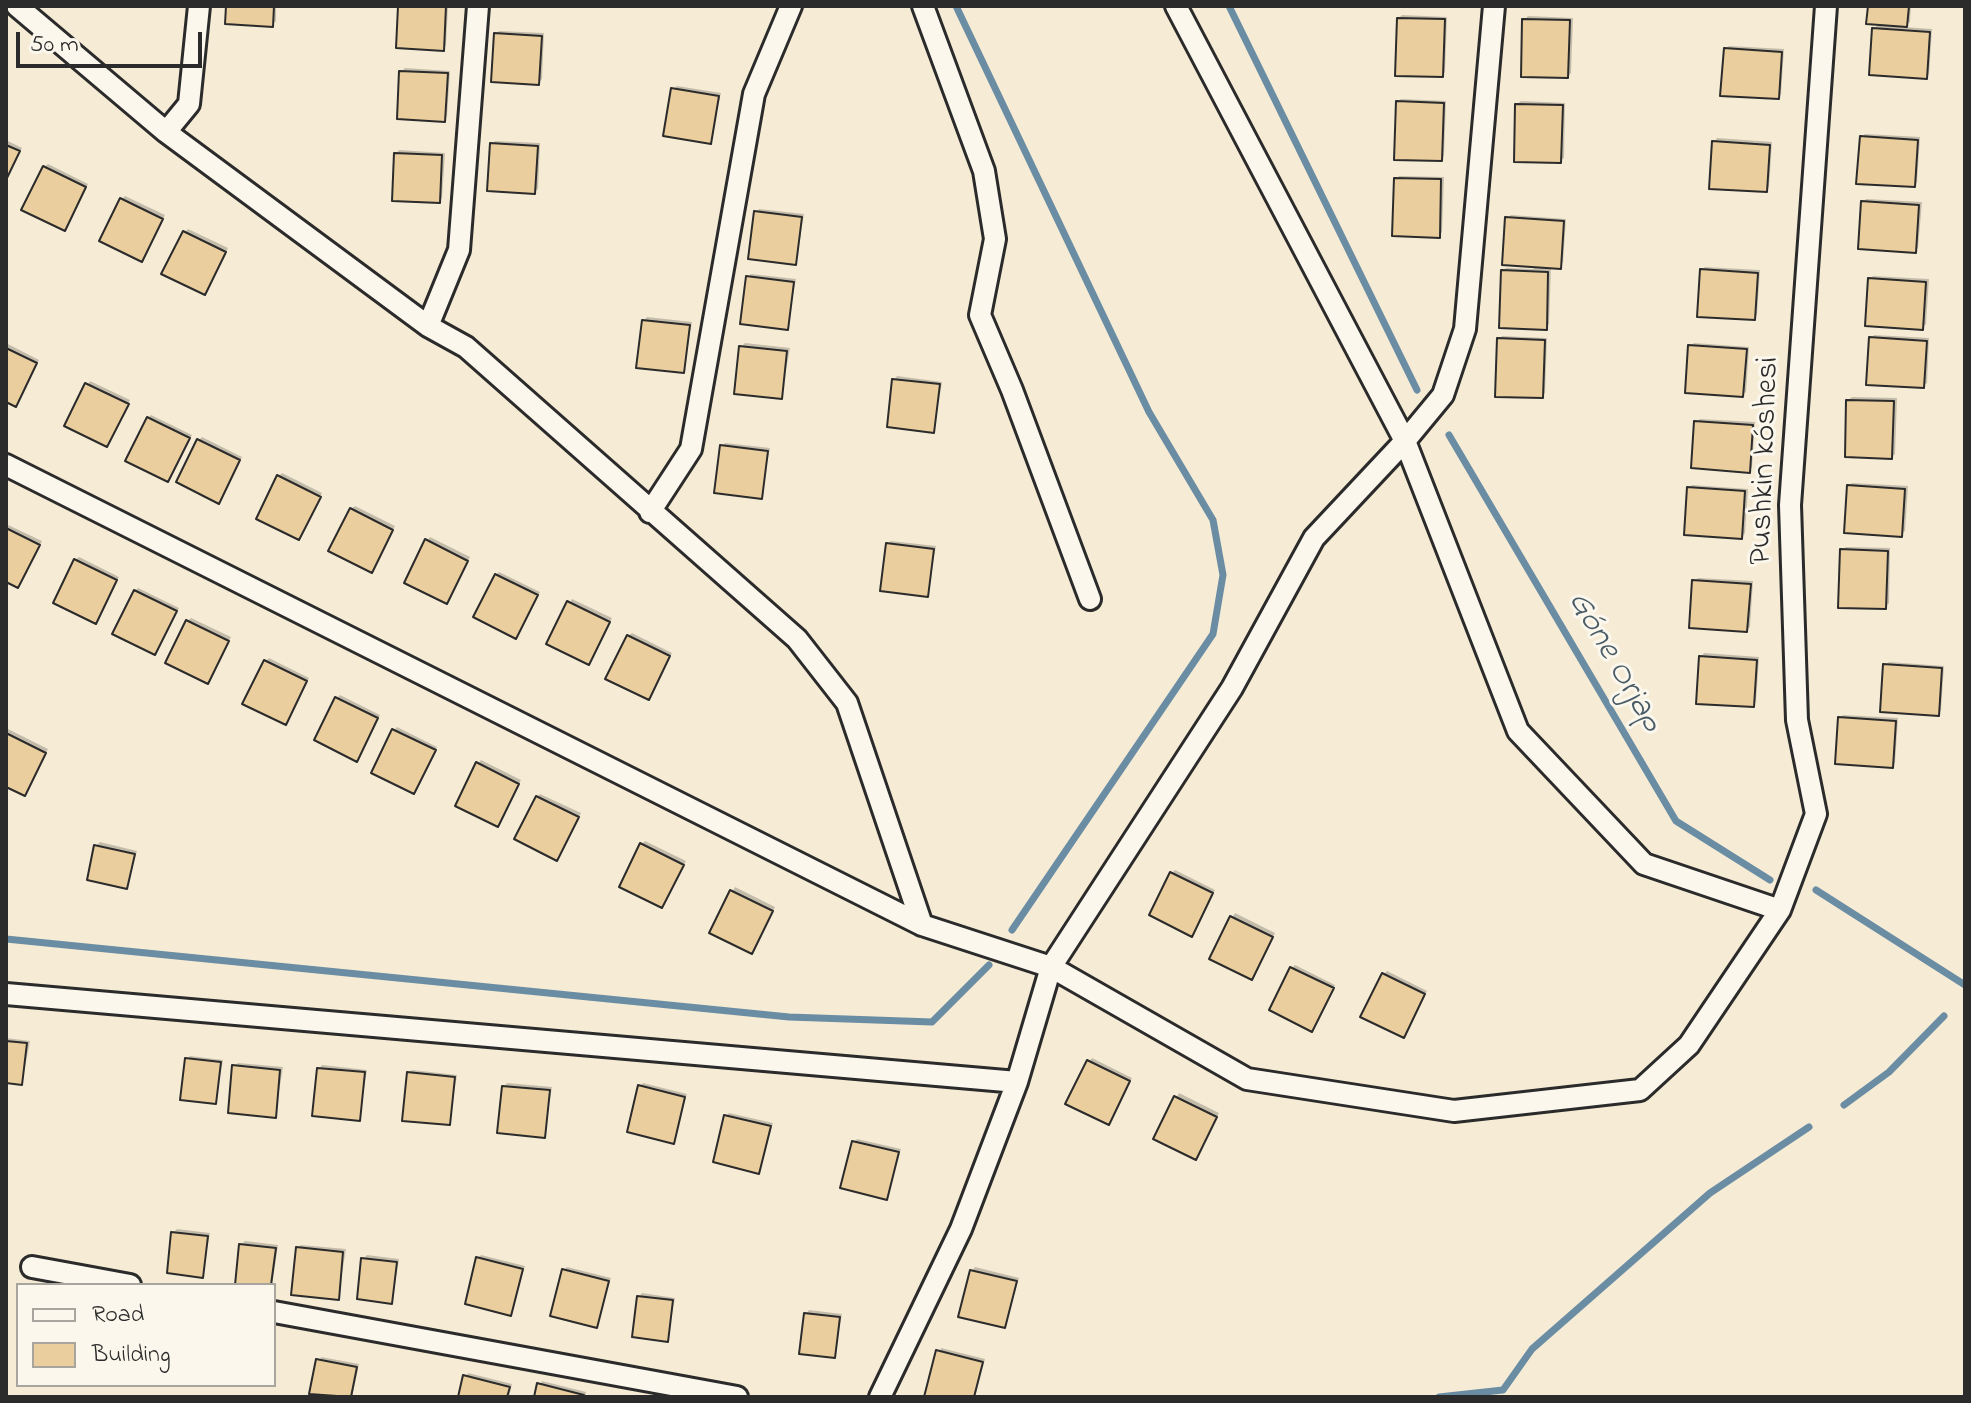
<!DOCTYPE html>
<meta charset="utf-8">
<style>
body{margin:0}
#map{position:relative;width:1971px;height:1403px;overflow:hidden;background:#f6ebd5;font-family:"Indie Flower",sans-serif}
canvas{display:block}
.frame{position:absolute;inset:0;border:8px solid #2b2b2b;pointer-events:none}
.legend{position:absolute;left:16px;top:1283px;width:260px;height:104px;box-sizing:border-box;background:#fbf7ec;border:2px solid #a8a59f;margin:0;padding:10px 14px;list-style:none;font-size:24px;color:#2b2b2b}
.legend li{display:flex;align-items:center;gap:16px;height:40px}
.legend b{width:40px;border:2px solid #a8a59f}
.scale{position:absolute;left:16px;top:32px;width:186px;height:36px;box-sizing:border-box;border:4px solid #2b2b2b;border-top:0;padding-left:10px;font-size:24px;line-height:28px;white-space:nowrap;color:#2b2b2b;-webkit-text-stroke:6px #fbf7ec;paint-order:stroke}
</style>
<div id="map">
<canvas width="1971" height="1403"></canvas>
<div class="frame"></div>
<ul class="legend">
<li><b style="height:10px;background:#fbf7ec"></b>Road</li>
<li><b style="height:22px;background:#eace9e"></b>Building</li>
</ul>
<div class="scale">50 m</div>
</div>
<script>
const ctx = document.querySelector('canvas').getContext('2d');
ctx.lineJoin = 'round';
function paint(path, color) {
  ctx.fillStyle = color;
  ctx.fill(path, 'evenodd');
}
function strokePath(path, color, width, dash) {
  ctx.strokeStyle = color;
  ctx.lineWidth = width;
  ctx.lineCap = dash ? 'butt' : 'round';
  ctx.setLineDash(dash || []);
  ctx.stroke(path);
}
function write(font, color, halo, rows, align = 'center') {
  ctx.font = font + ' "Indie Flower",sans-serif';
  ctx.lineWidth = 6;
  ctx.setLineDash([]);
  ctx.textBaseline = 'middle';
  ctx.strokeStyle = halo;
  ctx.fillStyle = color;
  for (const [text, x, y, turn = 0] of rows) {
    ctx.save();
    ctx.translate(x, y);
    ctx.rotate((+turn || 0) * Math.PI / 180);
    ctx.textAlign = isNaN(turn) ? turn : align;
    if (halo) ctx.strokeText(text, 0, 0);
    ctx.fillText(text, 0, 0);
    ctx.restore();
  }
}
const shadow = new Path2D(`
 M228 6H276V21L272 25Z
 M400 6H448L446 45 443 49Z
 M1870 6H1911L1910 22 1904 27 1932 29 1929 74 1926 77 1874 29 1879 23Z
 M1402 15 1447 17 1445 72 1442 75 1399 18Z
 M1528 16 1573 18 1571 73 1568 76 1524 20Z
 M499 31 544 33 542 79 539 82 496 34Z
 M1729 46 1784 49 1781 94 1778 97 1725 49Z
 M405 68 450 71 447 116 444 120 401 72Z
 M677 86 721 93 710 141 673 89Z
 M1401 99 1446 101 1444 156 1441 159 1398 102Z
 M1521 101 1565 103 1564 158 1560 161 1517 104Z
 M1865 134 1920 137 1917 182 1914 185 1862 137Z
 M1717 138 1772 142 1769 187 1766 190 1714 142Z
 M6 140 22 148 6 180Z
 M495 141 540 143 538 189 534 192 492 144Z
 M399 150 445 153 442 198 439 201 396 154Z
 M48 164 88 184 68 225 44 167Z
 M1399 176 1444 177 1442 232 1439 236 1396 179Z
 M125 196 165 215 145 256 122 199Z
 M1866 199 1922 202 1918 248 1915 251 1863 202Z
 M759 209 804 214 796 263 756 212Z
 M1511 215 1566 219 1563 263 1551 266 1549 324 1546 328 1503 271 1506 268 1534 269 1507 218Z
 M188 229 228 248 208 289 185 232Z
 M1705 267 1760 270 1757 315 1754 318 1701 270Z
 M751 274 796 279 787 328 748 277Z
 M1873 276 1929 279 1926 324 1922 328 1870 279Z
 M647 317 692 322 683 371 644 321Z
 M1874 335 1929 338 1927 383 1923 386 1871 338Z
 M1502 336 1547 338 1545 393 1542 396 1499 339Z
 M6 343 39 360 19 401 6 400Z
 M745 343 790 348 781 397 741 347Z
 M1694 343 1749 347 1746 392 1742 395 1690 346Z
 M897 376 942 382 934 430 894 380Z
 M90 381 130 400 107 445 66 425Z
 M1852 397 1897 398 1895 454 1892 457 1848 400Z
 M151 415 192 435 168 479 148 418Z
 M1700 419 1755 422 1752 467 1749 470 1696 422Z
 M202 437 242 457 222 498 199 440Z
 M725 443 770 448 761 496 722 446Z
 M282 473 322 493 299 537 279 476Z
 M1852 483 1908 486 1905 531 1901 534 1849 486Z
 M1692 485 1748 489 1745 533 1742 537 1689 488Z
 M355 506 395 526 374 567 351 509Z
 M6 524 42 541 18 586 6 580Z
 M430 537 470 557 447 602 427 541Z
 M891 541 936 546 927 595 888 544Z
 M1846 547 1890 548 1889 603 1885 607 1842 550Z
 M79 557 119 577 98 618 75 560Z
 M499 572 540 592 516 636 496 575Z
 M1698 578 1753 581 1750 627 1747 630 1694 581Z
 M138 588 179 608 155 652 135 591Z
 M572 599 612 618 588 663 548 643Z
 M191 618 231 637 207 682 188 621Z
 M632 633 672 653 651 694 628 636Z
 M1704 653 1759 657 1756 702 1753 705 1701 657Z
 M269 658 309 678 288 719 265 662Z
 M1889 662 1944 666 1941 710 1938 714 1885 665Z
 M340 695 380 715 357 759 337 698Z
 M1843 715 1898 718 1895 763 1892 766 1840 718Z
 M397 727 437 747 414 791 394 731Z
 M8 729 48 749 25 794 6 785Z
 M481 760 521 780 498 825 478 764Z
 M540 794 581 813 557 858 537 797Z
 M645 841 686 861 662 906 642 844Z
 M100 842 137 851 127 886 96 846Z
 M1175 870 1215 890 1195 931 1172 873Z
 M735 887 775 907 751 952 711 932Z
 M1235 913 1275 933 1252 978 1211 958Z
 M1295 965 1335 985 1315 1026 1292 968Z
 M1387 971 1427 991 1407 1032 1384 974Z
 M6 1038 30 1041 22 1083 6 1081Z
 M190 1056 223 1060 215 1102 187 1059Z
 M1092 1058 1132 1078 1112 1119 1089 1062Z
 M238 1063 283 1067 275 1116 234 1066Z
 M322 1065 367 1070 359 1119 319 1069Z
 M412 1070 457 1075 449 1123 408 1073Z
 M507 1083 552 1087 544 1136 504 1087Z
 M643 1083 687 1094 673 1142 640 1086Z
 M1179 1093 1219 1113 1199 1154 1155 1138Z
 M729 1113 773 1123 759 1171 726 1116Z
 M857 1139 901 1149 886 1197 854 1142Z
 M177 1229 210 1233 202 1275 173 1233Z
 M245 1241 278 1245 272 1285H251L241 1245Z
 M301 1245 346 1249 338 1298 297 1248Z
 M367 1255 399 1259 392 1301 363 1259Z
 M481 1255 525 1266 511 1314 478 1258Z
 M567 1267 611 1278 596 1326 564 1270Z
 M975 1267 1019 1278 1005 1326 972 1271Z
 M642 1293 675 1298 667 1339 639 1297Z
 M809 1310 842 1314 834 1356 806 1314Z
 M941 1348 985 1359 975 1397H931Z
 M321 1357 359 1364 352 1397 311 1393Z
 M468 1373 512 1384 509 1397H460Z
 M542 1381 586 1392 585 1397H536Z`);
const stream = new Path2D(`
 M956 6 1149 412 1213 520 1223 575 1213 634 1012 930
 M1229 6 1417 390
 M1449 435 1676 821 1770 880
 M1816 890 1965 985
 M6 939 789 1017 932 1022 989 965
 M1844 1105 1889 1072 1944 1016
 M1439 1397 1503 1390 1532 1349 1710 1193 1809 1127`);
const building = new Path2D(`
 M226 6H274L273 27 225 24Z
 M398 6H446L444 51 396 48Z
 M1868 6H1909L1907 27 1866 24Z
 M1397 18 1445 19 1443 77 1395 76Z
 M1522 19 1570 20 1568 78 1521 77Z
 M1872 28 1930 32 1927 79 1869 75Z
 M494 33 542 36 539 85 491 82Z
 M1724 48 1782 52 1779 99 1720 96Z
 M399 71 448 73 445 122 397 119Z
 M671 88 719 96 711 144 663 136Z
 M1396 101 1444 103 1442 161 1394 160Z
 M1515 104 1563 105 1561 163 1514 162Z
 M1860 136 1918 140 1915 187 1856 184Z
 M1712 141 1770 145 1767 192 1709 189Z
 M490 143 538 146 535 194 487 191Z
 M6 145 20 151 6 180Z
 M394 153 442 155 440 203 392 201Z
 M43 166 86 187 65 231 21 210Z
 M1394 178 1441 179 1440 238 1392 236Z
 M120 198 163 219 142 262 99 241Z
 M1861 201 1919 205 1916 253 1858 249Z
 M754 211 802 217 796 265 748 259Z
 M1505 217 1564 221 1561 269 1502 265Z
 M183 231 226 252 205 295 161 274Z
 M1700 269 1758 273 1755 320 1697 317Z
 M1501 270 1548 272 1547 330 1499 328Z
 M746 276 794 282 788 330 740 324Z
 M1868 278 1926 282 1923 330 1865 326Z
 M642 320 690 325 684 373 636 368Z
 M1869 337 1927 341 1924 388 1866 385Z
 M1497 338 1545 340 1543 398 1495 397Z
 M1688 345 1747 349 1743 397 1685 393Z
 M739 346 787 351 782 399 734 394Z
 M6 348 37 363 16 407 6 402Z
 M892 379 940 384 934 433 887 427Z
 M85 383 129 404 107 447 64 426Z
 M1846 400 1894 401 1892 459 1845 457Z
 M147 417 190 438 168 482 125 461Z
 M1694 421 1753 425 1750 473 1691 468Z
 M197 439 240 460 219 504 176 482Z
 M720 445 768 451 762 499 714 493Z
 M277 475 321 497 299 540 256 519Z
 M1847 485 1905 489 1902 537 1844 533Z
 M1687 487 1745 491 1742 539 1684 535Z
 M350 508 393 530 372 573 328 551Z
 M6 528 40 545 18 588 6 582Z
 M425 539 468 561 447 604 404 583Z
 M886 543 934 549 928 597 880 591Z
 M1840 549 1888 551 1886 609 1838 608Z
 M74 559 117 580 96 624 53 603Z
 M495 574 538 595 516 639 473 617Z
 M1692 580 1751 584 1747 632 1689 628Z
 M134 590 177 611 155 655 112 634Z
 M567 601 610 622 589 665 546 644Z
 M186 620 229 641 208 684 165 663Z
 M627 635 670 656 649 700 605 679Z
 M1699 656 1757 660 1754 707 1696 704Z
 M264 660 307 681 286 725 242 704Z
 M1883 664 1942 668 1939 716 1880 712Z
 M335 697 378 718 357 762 314 740Z
 M1838 717 1896 721 1893 768 1835 764Z
 M392 729 436 750 414 794 371 773Z
 M6 733 46 753 25 796 6 787Z
 M476 762 519 784 498 827 455 806Z
 M536 796 579 817 557 861 514 839Z
 M640 843 684 865 662 908 619 887Z
 M94 845 135 854 127 889 87 880Z
 M1170 872 1213 893 1192 937 1149 915Z
 M730 890 773 911 752 954 709 933Z
 M1230 916 1273 937 1252 980 1209 959Z
 M1290 967 1334 988 1312 1032 1269 1010Z
 M1382 973 1425 994 1404 1038 1360 1017Z
 M6 1041 27 1043 22 1085 6 1083Z
 M185 1058 221 1062 216 1104 180 1100Z
 M1087 1060 1130 1081 1109 1125 1065 1104Z
 M232 1065 280 1070 276 1118 228 1113Z
 M317 1068 365 1072 360 1121 312 1116Z
 M407 1072 455 1077 450 1125 402 1121Z
 M638 1085 685 1097 674 1144 627 1132Z
 M502 1086 550 1090 545 1138 497 1133Z
 M1174 1096 1217 1117 1196 1160 1153 1139Z
 M724 1115 771 1126 759 1174 713 1162Z
 M852 1141 899 1152 887 1200 840 1188Z
 M171 1232 208 1236 203 1278 167 1273Z
 M239 1244 276 1248 271 1285H235Z
 M296 1247 343 1252 339 1300 291 1295Z
 M476 1257 523 1269 511 1316 465 1304Z
 M361 1258 397 1262 392 1304 357 1299Z
 M562 1269 609 1281 597 1328 550 1316Z
 M970 1270 1017 1281 1005 1328 958 1317Z
 M637 1296 673 1300 668 1342 632 1337Z
 M804 1313 840 1317 835 1358 799 1354Z
 M936 1350 983 1362 974 1397H924Z
 M316 1359 357 1367 351 1397 309 1394Z
 M463 1375 510 1387 507 1397H458Z
 M537 1383 584 1395 583 1397H534Z`);
const minor = new Path2D(`
 M17 6 166 132 428 326 466 347 797 639 847 703 922 925
 M923 6 984 171 995 239 980 315 1012 390 1090 599
 M1176 6 1405 441 1518 731 1644 864 1780 910
 M166 132 189 104 199 6
 M428 326 459 250 478 6
 M6 465 922 925 1051 967 1247 1079 1454 1111 1640 1090 1689 1045 1780 910 1816 814 1797 720 1790 505 1826 6
 M650 512 691 449 754 94 791 6
 M6 994 1017 1082
 M32 1267 130 1285
 M274 1312 737 1397
 M880 1397 961 1229 1017 1082 1051 967 1232 688 1314 538 1405 441 1443 395 1465 329 1494 6`);
const streetNames = [
 ["Pushkin kóshesi",1767,461,-88]
];
const waterNames = [
 ["Góne Orjap",1613,663,60]
];
paint(shadow, '#0003');
strokePath(stream, '#6a8da4', 7);
paint(building, '#eace9e');
strokePath(building, '#2b2b2b', 2);
strokePath(minor, '#2b2b2b', 26);
strokePath(minor, '#fbf7ec', 20);
write('32px', '#2b2b2b', '#fbf7ec', streetNames);
write('italic 34px', '#4a5c67', '#fbf7ec', waterNames);
</script>
